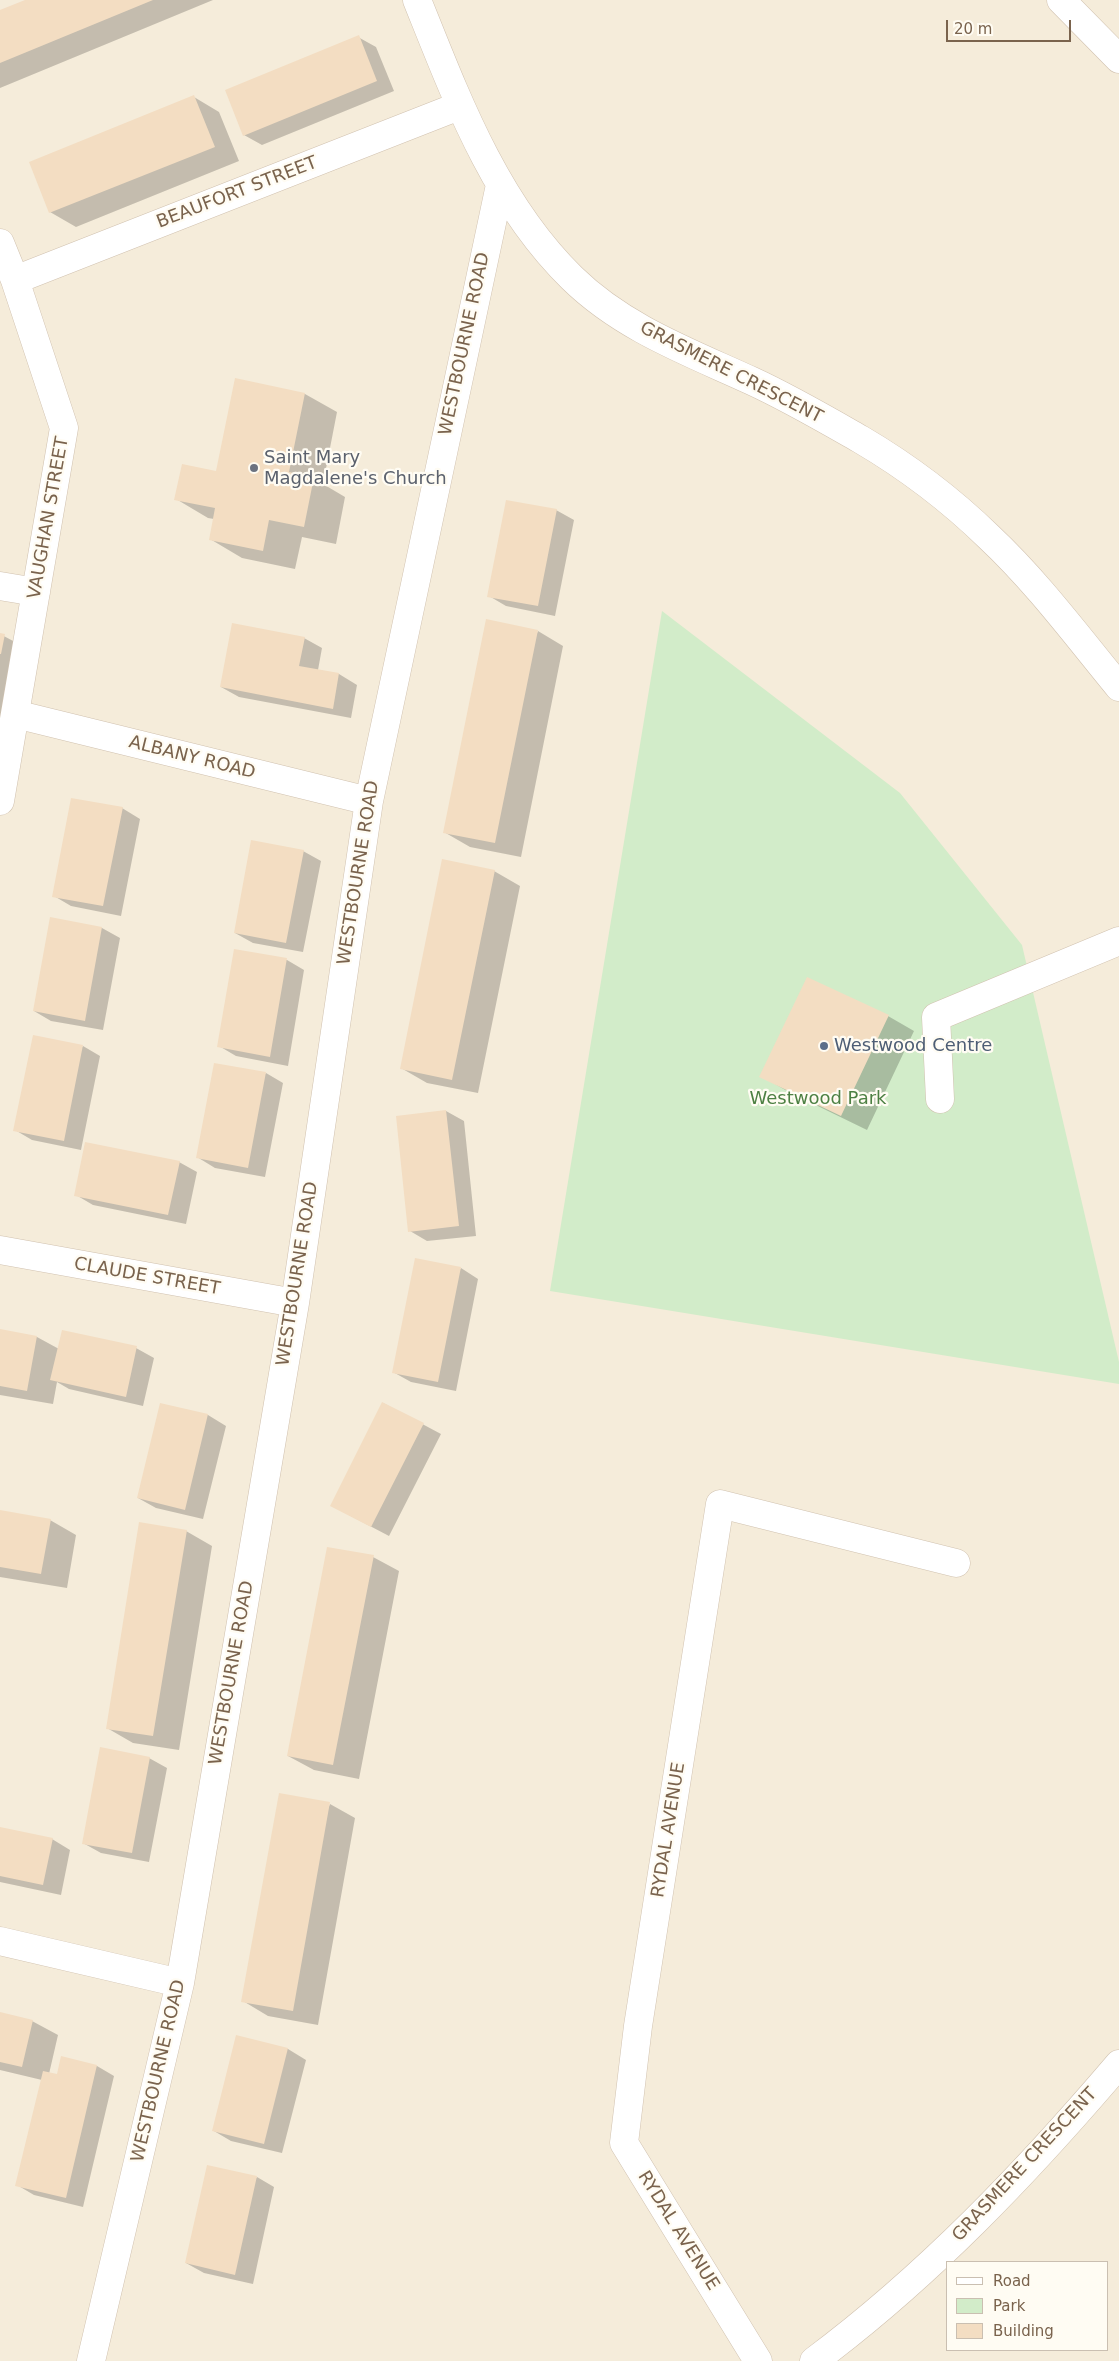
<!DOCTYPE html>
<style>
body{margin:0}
#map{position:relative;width:1119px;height:2361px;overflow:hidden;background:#fdf9ec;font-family:"DejaVu Sans",sans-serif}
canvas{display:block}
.legend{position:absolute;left:946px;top:2261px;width:162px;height:90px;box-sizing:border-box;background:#fffcf3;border:1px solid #cabfb1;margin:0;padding:6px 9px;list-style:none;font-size:15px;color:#7a634d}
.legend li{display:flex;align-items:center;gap:10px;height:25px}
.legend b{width:25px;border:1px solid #cabfb1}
.scale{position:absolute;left:946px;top:20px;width:125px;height:22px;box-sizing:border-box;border:2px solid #7a634d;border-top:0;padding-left:6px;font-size:15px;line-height:18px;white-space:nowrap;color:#7a634d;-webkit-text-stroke:4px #fffcf3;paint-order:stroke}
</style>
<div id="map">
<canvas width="1119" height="2361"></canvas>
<ul class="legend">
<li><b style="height:6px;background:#fff"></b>Road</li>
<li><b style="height:14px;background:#d2ecc9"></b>Park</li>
<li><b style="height:14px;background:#f3ddc2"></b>Building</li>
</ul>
<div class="scale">20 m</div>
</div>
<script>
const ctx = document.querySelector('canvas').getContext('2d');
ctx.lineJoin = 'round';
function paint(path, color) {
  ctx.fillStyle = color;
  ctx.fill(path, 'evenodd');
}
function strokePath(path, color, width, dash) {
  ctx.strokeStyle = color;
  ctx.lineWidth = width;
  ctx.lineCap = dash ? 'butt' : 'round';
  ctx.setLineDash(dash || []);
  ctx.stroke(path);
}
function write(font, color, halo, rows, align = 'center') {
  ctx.font = font + ' "DejaVu Sans",sans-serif';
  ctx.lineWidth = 4.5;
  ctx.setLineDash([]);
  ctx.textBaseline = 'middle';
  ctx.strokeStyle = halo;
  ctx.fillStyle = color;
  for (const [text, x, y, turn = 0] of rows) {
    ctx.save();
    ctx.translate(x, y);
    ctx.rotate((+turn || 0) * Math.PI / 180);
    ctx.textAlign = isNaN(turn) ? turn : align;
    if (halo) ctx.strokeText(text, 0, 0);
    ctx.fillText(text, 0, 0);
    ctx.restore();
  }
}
const residential = new Path2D(`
 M0 0H1119V2361H0ZM948 2262H1108V2350H948Z`);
const green = new Path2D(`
 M662 611 900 793 1022 945 1119 1362V1384L550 1291Z`);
const shadow = new Path2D(`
 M28 0H213L0 88V12Z
 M358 37 376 47 394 91 262 145 244 135Z
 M194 97 219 112 239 161 76 227 50 212Z
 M236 380 305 394 337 412 323 484 345 497 336 544 302 537 295 569 242 558 210 539 214 519 208 518 176 499 217 473Z
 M556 510 574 520 555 616 506 606 489 596Z
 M538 631 563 646 521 857 470 847 444 832Z
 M0 634 30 650 0 769Z
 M304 638 322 648 318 670 339 674 357 685 351 718 239 697 221 687Z
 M122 808 140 819 121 916 71 906 54 896Z
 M303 851 321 861 303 952 253 943 235 933Z
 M494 871 520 886 478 1093 427 1083 401 1068Z
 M51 919 102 928 120 938 103 1030 51 1021 34 1011Z
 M235 950 287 960 304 970 288 1066 236 1056 219 1046Z
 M888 1016 914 1031 867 1130 787 1091 761 1076Z
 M83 1046 100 1056 81 1150 32 1140 15 1130Z
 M266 1073 283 1083 265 1177 215 1168 197 1157Z
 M446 1111 464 1121 476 1236 427 1241 410 1231Z
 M179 1162 197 1172 186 1224 93 1205 76 1195Z
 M461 1268 478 1279 456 1391 411 1382 393 1372Z
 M0 1330 37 1337 59 1349 136 1348 154 1358 143 1406 69 1389 57 1382 53 1404 0 1395Z
 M383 1403 441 1434 389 1536 349 1515Z
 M161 1404 208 1415 226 1426 203 1519 156 1508 138 1498Z
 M0 1512 50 1520 76 1535 67 1588 0 1577Z
 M186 1531 212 1546 179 1750 133 1743 107 1728Z
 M373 1557 399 1571 359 1779 314 1770 288 1756Z
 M149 1758 167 1768 149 1862 101 1853 83 1843Z
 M330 1804 355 1818 318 2025 268 2016 243 2001Z
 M0 1828 52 1839 70 1850 61 1895 0 1882Z
 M0 2014 32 2021 58 2035 49 2074 58 2076 97 2066 114 2076 83 2207 34 2195 17 2185 42 2080 0 2070Z
 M237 2037 288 2049 306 2060 282 2153 231 2141 214 2131Z
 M257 2177 274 2187 253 2284 204 2273 186 2263Z`);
const building = new Path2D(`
 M25 0H153L0 63V10Z
 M359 35 377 81 243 136 225 90Z
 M194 95 215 147 49 213 29 162Z
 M235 378 305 393 289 472 314 477 304 527 269 520 263 551 209 540 215 508 174 500 182 464 216 471Z
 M506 500 557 509 538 606 487 597Z
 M486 619 538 630 495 843 443 833Z
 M232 623 305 637 299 666 339 673 333 709 220 687Z
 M0 633 5 634 1 654H0Z
 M71 798 123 807 103 906 52 897Z
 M251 840 304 850 286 943 234 933Z
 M442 859 495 870 452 1080 400 1069Z
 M50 917 102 927 85 1021 33 1011Z
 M234 949 287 958 270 1057 217 1047Z
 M807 977 889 1015 841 1116 759 1077Z
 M33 1035 83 1045 64 1141 13 1131Z
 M214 1063 266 1072 248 1168 196 1158Z
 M446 1110 459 1226 408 1232 396 1116Z
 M85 1142 180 1161 168 1215 74 1196Z
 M415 1258 461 1267 438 1382 392 1373Z
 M0 1329 37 1336 27 1391 0 1386Z
 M62 1330 137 1346 126 1397 50 1380Z
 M382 1402 424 1423 371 1527 330 1506Z
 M160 1403 208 1414 185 1510 137 1498Z
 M0 1510 51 1519 41 1574 0 1567Z
 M139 1522 187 1530 153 1736 106 1729Z
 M327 1547 374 1555 333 1765 287 1756Z
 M100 1747 150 1757 132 1853 82 1844Z
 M279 1793 330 1802 293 2011 241 2002Z
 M0 1827 53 1838 43 1885 0 1876Z
 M0 2012 33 2020 22 2067 0 2062Z
 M236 2035 288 2048 264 2144 212 2131Z
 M61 2056 97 2065 66 2198 15 2186 43 2071 57 2074Z
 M207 2165 257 2176 235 2275 185 2263Z`);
const minor = new Path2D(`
 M417 0C456 97 495 203 572 278 623 328 689 352 752 381 789 398 825 419 860 439 906 466 950 499 989 537 1037 582 1077 636 1119 687
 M1061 0 1119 59
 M0 243 15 280 64 428 0 801
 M15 280 459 106
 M0 586 36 592
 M15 714 369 801
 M940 1099 936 1017 1119 941
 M0 1250 295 1303
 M0 1941 180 1983
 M91 2361 180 1983 295 1303 369 801 500 185
 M758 2361 624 2143 638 2026 720 1504 956 1563
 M814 2361C928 2276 1027 2172 1119 2064`);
const markers = [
 [254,468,5,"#6b7280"],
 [824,1046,5,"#5c6f8a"]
];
const streetNames = [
 ["BEAUFORT STREET",237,193,-21],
 ["WESTBOURNE ROAD",465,344,-78],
 ["GRASMERE CRESCENT",731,373,27],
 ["VAUGHAN STREET",49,518,-80],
 ["ALBANY ROAD",192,758,14],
 ["WESTBOURNE ROAD",359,873,-81],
 ["WESTBOURNE ROAD",298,1274,-81],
 ["CLAUDE STREET",147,1277,10],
 ["WESTBOURNE ROAD",232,1673,-80],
 ["RYDAL AVENUE",669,1830,-81],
 ["WESTBOURNE ROAD",159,2071,-77],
 ["GRASMERE CRESCENT",1025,2165,-47],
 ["RYDAL AVENUE",678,2231,58]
];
const worshipNames = [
 ["Saint Mary",264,458],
 ["Magdalene's Church",264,479]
];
const serviceNames = [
 ["Westwood Centre",834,1046]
];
const parkNames = [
 ["Westwood Park",818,1099]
];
paint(residential, '#f5ecda');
paint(green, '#d2ecc9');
paint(shadow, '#0003');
paint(building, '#f3ddc2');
strokePath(minor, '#d1c2b0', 29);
strokePath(minor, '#fff', 28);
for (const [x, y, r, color] of markers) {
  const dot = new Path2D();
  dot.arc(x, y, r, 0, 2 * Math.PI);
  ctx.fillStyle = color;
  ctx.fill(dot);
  strokePath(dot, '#fffcf3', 2);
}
write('18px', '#7a634d', '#fffcf3', streetNames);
write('18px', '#5b616d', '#fffcf3', worshipNames, 'left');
write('18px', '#4e5e75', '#fffcf3', serviceNames, 'left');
write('18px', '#4d8043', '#fffcf3', parkNames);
</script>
